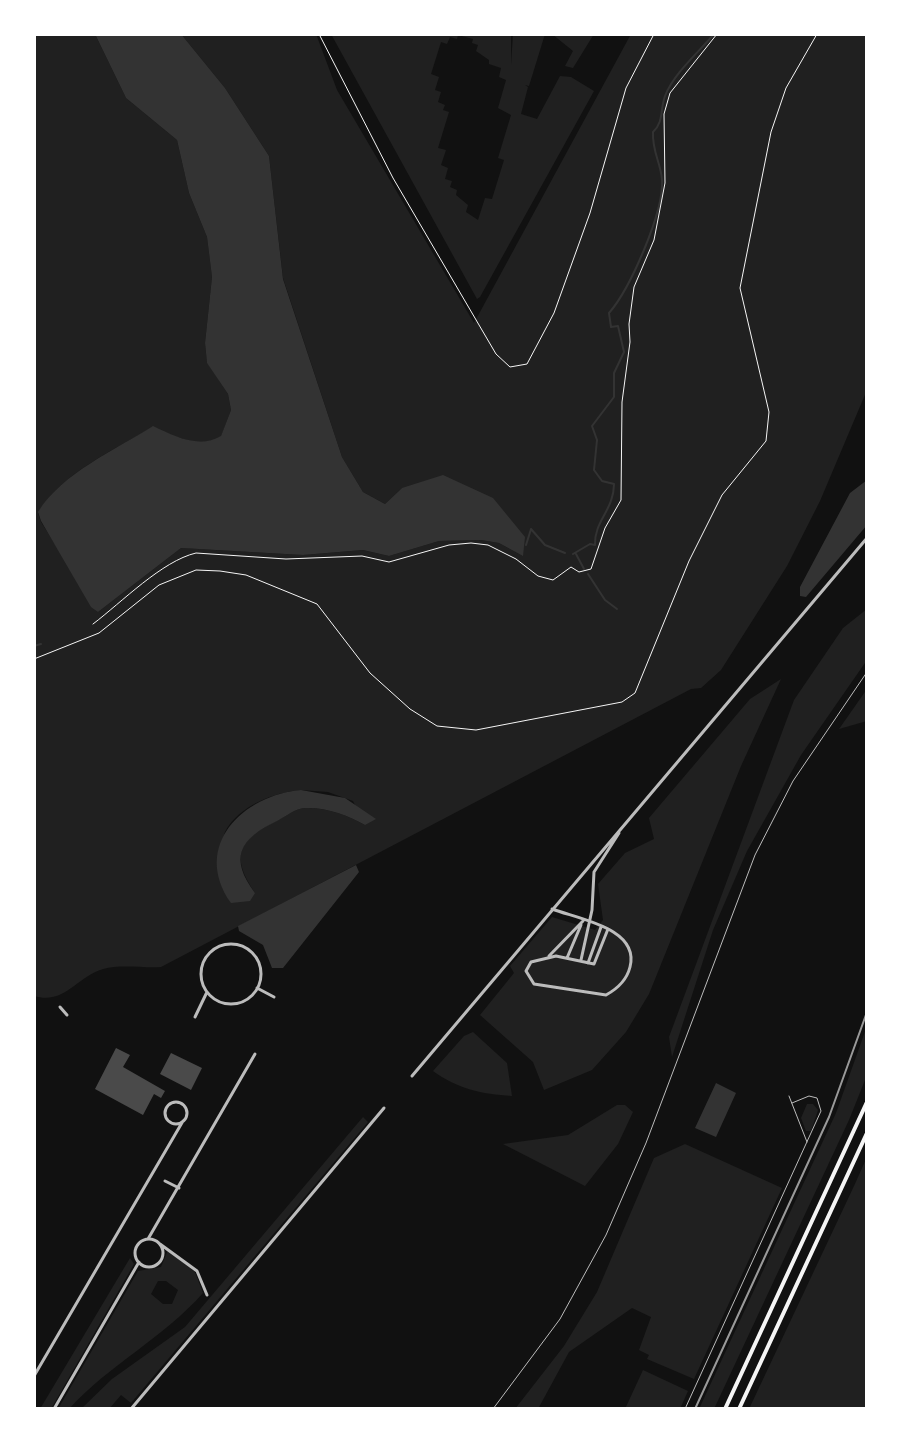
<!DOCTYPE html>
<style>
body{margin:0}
#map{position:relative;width:901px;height:1443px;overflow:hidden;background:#111;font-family:"PT Sans Narrow",sans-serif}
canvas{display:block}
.frame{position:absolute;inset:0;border:36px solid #fff;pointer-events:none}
</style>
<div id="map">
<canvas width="901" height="1443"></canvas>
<div class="frame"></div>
</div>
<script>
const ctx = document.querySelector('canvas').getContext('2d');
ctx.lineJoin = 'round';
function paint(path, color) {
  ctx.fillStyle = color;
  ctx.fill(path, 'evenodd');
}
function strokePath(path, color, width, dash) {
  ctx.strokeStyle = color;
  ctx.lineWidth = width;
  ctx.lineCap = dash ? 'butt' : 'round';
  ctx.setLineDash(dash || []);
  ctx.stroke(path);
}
const green = new Path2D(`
 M34 34H95L126 98 177 140 189 193 207 237 212 277 205 343 207 362 228 394 231 410 221 437C199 449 174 436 152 427 115 450 61 473 38 513L41 522 98 612 181 548 303 555 363 550 389 556 439 541 481 540 499 543 523 556 402 488 385 504 363 492 342 457 283 278 269 156 225 88 181 34H316L337 90 474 323 631 34H867V390L820 501 787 566 721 670 701 688 691 689 161 967C142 968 120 964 103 969 76 977 65 1005 34 996ZM301 790 328 792 353 801 365 825C348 815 325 807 305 808 296 808 285 817 276 821 238 840 230 856 255 893L223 890C223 874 219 847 225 832 238 806 275 792 301 790Z
 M331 34H511V65L513 34H545L529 86 525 85 528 87 521 114 537 119 560 76 571 77 594 91 480 297 477 299ZM458 35 473 39 472 43 478 45 476 51 489 60V64L501 68 499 77 506 80 498 108 511 115 498 158 504 160 492 199 485 198 478 220 466 212 468 205 456 195 457 190 450 187 452 181 445 179 448 168 441 165 446 150 438 148 449 112 443 110 445 105 438 102 441 92 435 90 439 77 431 74 441 42 447 44 450 37 457 39Z
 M552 34H594L573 68 565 66 573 51Z
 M867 609V660L801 755 747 851 713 930 672 1057 669 1037 794 700 843 628Z
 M781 679 741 766 649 994 626 1032 592 1070 544 1090 533 1062 480 1015 514 973 510 966 552 917 595 930 603 920 598 884 625 853 654 839 649 818 750 699Z
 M867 689V721L839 729Z
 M867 1026V1075L849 1120 714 1409H699L836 1113Z
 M473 1032 507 1063 512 1096C481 1094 458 1089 433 1071L464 1036Z
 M807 1104H813L818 1110 811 1131H806L801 1118Z
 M617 1105H625L633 1112 618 1144 585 1186 503 1144 568 1135Z
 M363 1117 368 1122 131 1403 121 1395 109 1409H81L112 1379 185 1327Z
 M685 1144 782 1188 694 1379 647 1359 649 1355 639 1350 651 1317 632 1308 569 1352 538 1409H515L564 1346 597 1292 654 1158Z
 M867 1157V1409H749L854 1186Z
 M168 1250 195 1272 203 1293C162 1339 110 1364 69 1409H58L138 1271 161 1267ZM158 1281H166L178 1290 172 1304H163L151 1294Z
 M130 1258 134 1264 51 1409H40Z
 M643 1370 688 1391 680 1409H625Z`);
const water = new Path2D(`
 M95 34H181L225 88 269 156 283 279 342 457 363 492 385 504 402 488 443 475 493 498 525 537 523 556 499 543 481 540 439 541 389 556 363 550 303 555 181 548 98 612 91 607 41 521 38 512C62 473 115 450 153 426 174 436 199 449 221 436L231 410 228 394 207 363 205 343 212 277 207 237 189 193 177 140 126 98Z
 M867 480V525L806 597 800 596V587L850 493Z
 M301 790 345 798 376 819 365 825C348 815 325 807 305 808 296 808 285 817 277 821 239 839 229 858 255 893L250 901 231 903C191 846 243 795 301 790Z
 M356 865 359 872 283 968H272L263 945 239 931 238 926Z
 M716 1083 736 1093 716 1137 695 1128Z`);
const stream = new Path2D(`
 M526 545 531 529 545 545 565 553
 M573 554 590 544 595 545C594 521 614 510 614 484L602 481 594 470 597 440 592 426 614 397V373L624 352 618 326 611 327 609 313C630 289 664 212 662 180 661 163 652 152 653 132 664 122 660 109 665 96 674 73 699 52 714 34
 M576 554 584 569
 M588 574 605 600 617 609
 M34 646 41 644`);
const building = new Path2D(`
 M116 1048 130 1055 123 1067 165 1091 161 1098 154 1094 143 1115 95 1089Z
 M171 1053 202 1068 191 1090 160 1074Z`);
const path = new Path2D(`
 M319 34 393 178 496 354 510 367 527 364 554 313 590 213 626 88 654 34
 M93 624C122 602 162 561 196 553L286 559 362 556 389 562 449 545 471 543 488 545 516 559 538 576 553 580 571 567 579 572 591 569 605 528 621 500 622 402 630 342 629 324 634 287 654 240 665 183 664 114 670 93 717 34
 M34 659 99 633 159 585 196 570 220 571 246 575 317 604 370 673 410 709 437 726 476 730 622 702 635 693 689 561 722 495 766 441 769 412 740 288 771 132 786 88 817 34`);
const service = new Path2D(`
 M789 1096 807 1142
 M493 1409 560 1319 606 1235 646 1143 755 855 793 781 867 672
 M685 1409 821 1111 817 1098 809 1096 792 1103`);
const minor = new Path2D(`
 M552 909C578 919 640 928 630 967 627 979 617 989 606 995L534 984 526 971 531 962 556 956 594 964 608 929
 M201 974a30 30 0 1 1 60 0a30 30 0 1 1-60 0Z
 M549 956 583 921
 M567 958 581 925
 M581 960 592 910 594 872 619 833
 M588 963 601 927
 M257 988 274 997
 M60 1007 67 1015
 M195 1017 207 992
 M412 1076 867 538
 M165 1113a11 11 0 1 1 22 0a11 11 0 1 1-22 0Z
 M165 1181 179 1188
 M148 1239 255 1054
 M135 1253a14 14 0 1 1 28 0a14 14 0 1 1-28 0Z
 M160 1244 197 1271 207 1295
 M34 1376 183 1121
 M54 1409 139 1262
 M131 1409 384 1108`);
const trunk = new Path2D(`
 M725 1409 867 1102
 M739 1409 867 1133`);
const rail = new Path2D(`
 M695 1409 829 1117 867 1012`);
paint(green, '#202020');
paint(water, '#333');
strokePath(stream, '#333', 2);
paint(building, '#4a4a4a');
strokePath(path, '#f5f5f5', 1);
strokePath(service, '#bcbcbc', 1);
strokePath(minor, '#bcbcbc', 3);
strokePath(trunk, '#f5f5f5', 4);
strokePath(rail, '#9a9a9a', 2);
</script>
